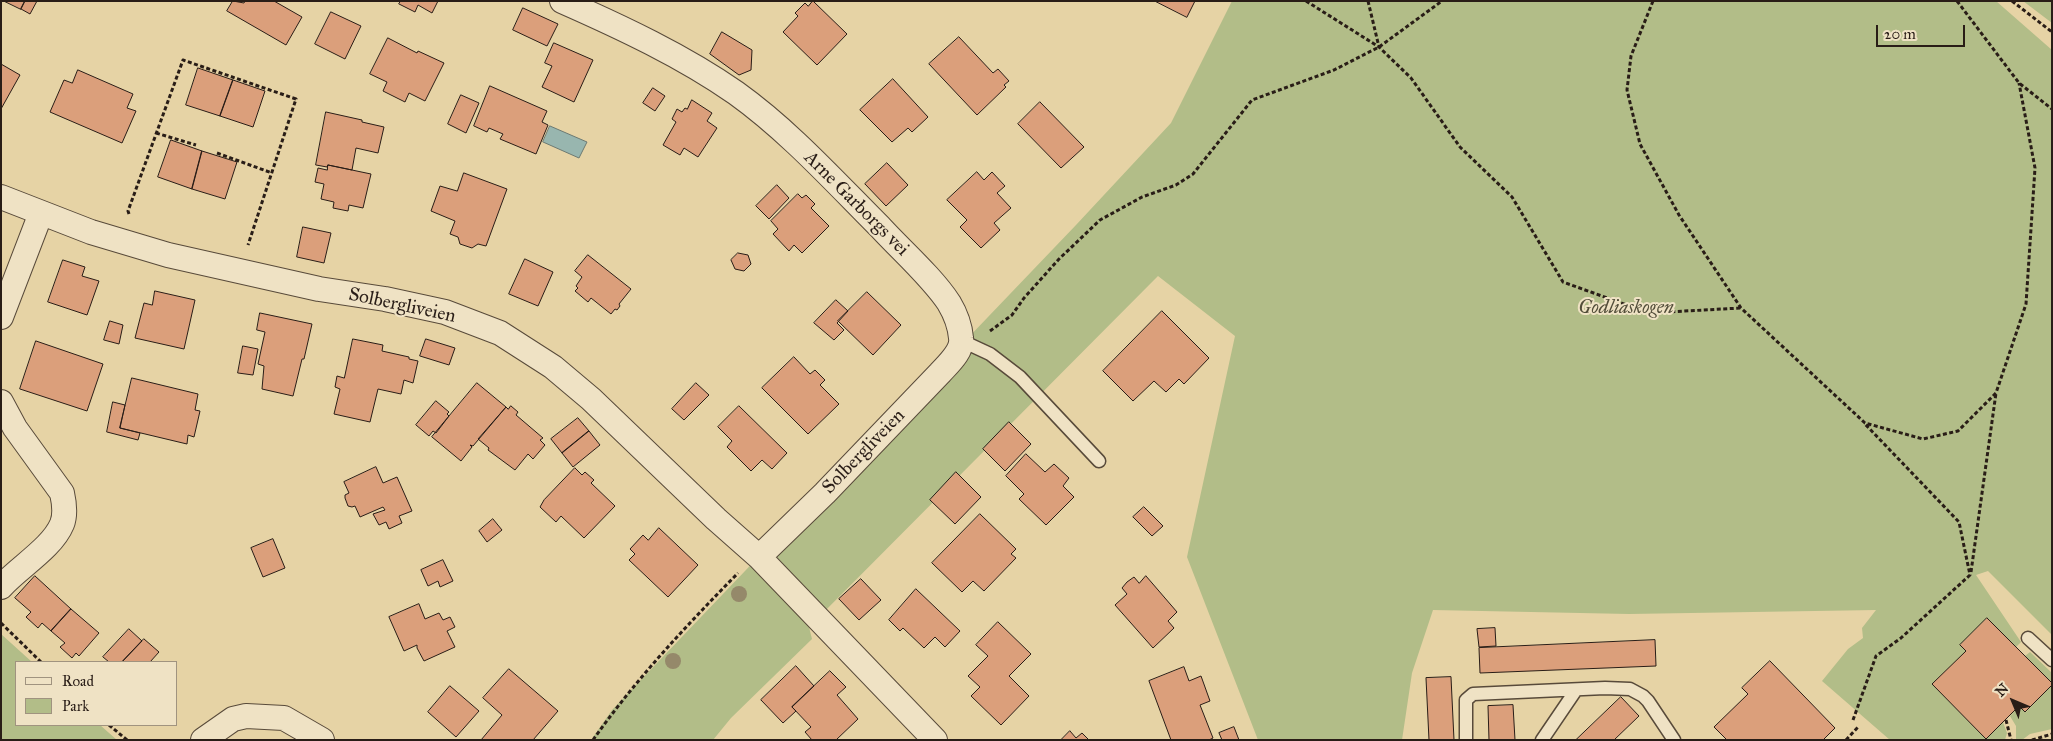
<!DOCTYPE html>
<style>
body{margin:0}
#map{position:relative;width:2053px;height:741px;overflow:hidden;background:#e6d3a5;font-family:"IM FELL Great Primer",serif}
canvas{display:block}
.frame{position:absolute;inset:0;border:2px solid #291d17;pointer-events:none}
.legend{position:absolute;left:15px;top:661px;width:162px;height:65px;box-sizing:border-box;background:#efe2c4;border:1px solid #a0937f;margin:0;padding:6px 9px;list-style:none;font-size:15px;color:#291d17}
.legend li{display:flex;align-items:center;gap:10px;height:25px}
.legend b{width:25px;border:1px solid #a0937f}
.north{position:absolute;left:1988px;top:676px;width:50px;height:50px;-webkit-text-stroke:4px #efe2c4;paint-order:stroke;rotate:315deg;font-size:14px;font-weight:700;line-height:20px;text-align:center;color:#291d17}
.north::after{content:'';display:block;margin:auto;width:18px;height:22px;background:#291d17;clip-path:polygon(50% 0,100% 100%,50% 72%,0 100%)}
.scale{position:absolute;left:1876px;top:25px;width:89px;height:22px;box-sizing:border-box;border:2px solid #291d17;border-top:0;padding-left:6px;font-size:15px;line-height:18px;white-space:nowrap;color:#291d17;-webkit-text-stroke:4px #efe2c4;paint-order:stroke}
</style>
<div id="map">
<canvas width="2053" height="741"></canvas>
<div class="frame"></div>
<ul class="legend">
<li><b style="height:6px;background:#efe2c4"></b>Road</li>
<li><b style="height:14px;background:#b2bd88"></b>Park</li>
</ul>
<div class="north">N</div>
<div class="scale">20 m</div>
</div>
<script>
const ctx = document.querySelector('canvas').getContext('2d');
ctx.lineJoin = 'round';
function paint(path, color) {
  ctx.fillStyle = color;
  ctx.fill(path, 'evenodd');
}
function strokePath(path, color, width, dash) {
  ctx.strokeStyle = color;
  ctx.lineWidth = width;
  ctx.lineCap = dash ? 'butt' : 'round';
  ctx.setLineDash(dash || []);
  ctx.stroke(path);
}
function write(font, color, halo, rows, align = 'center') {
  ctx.font = font + ' "IM FELL Great Primer",serif';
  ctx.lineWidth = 4;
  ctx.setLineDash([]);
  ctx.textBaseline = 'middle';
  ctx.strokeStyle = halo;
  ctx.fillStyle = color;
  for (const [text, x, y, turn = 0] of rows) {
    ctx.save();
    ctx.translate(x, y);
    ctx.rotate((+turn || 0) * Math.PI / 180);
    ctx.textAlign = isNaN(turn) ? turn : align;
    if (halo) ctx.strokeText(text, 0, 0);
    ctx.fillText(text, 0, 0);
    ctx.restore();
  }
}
const green = new Path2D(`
 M1232 1H1996L2052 50V635L1988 571 1976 575 2021 642 2016 647 1987 618 1960 645 1966 651 1986 738 2003 722 2007 733 2005 740H1890L1822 681 1848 649 1863 638 1862 628 1876 610 1629 614 1433 610 1412 673 1402 740H1258L1187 557 1235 336 1158 276 809 627 812 639 731 718 713 740H591L612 710 1076 225 1171 123Z
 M2023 1H2052V23Z
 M1 634 32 662H16V725H100L117 740H1Z
 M2030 652 2052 673V683L2025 656Z
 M2052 685V729L2030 734 2022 740H2016V726L2010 716 2019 706 2026 712Z`);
const water = new Path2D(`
 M550 126 587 142 579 158 543 142Z`);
const building = new Path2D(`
 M4 1H25L21 9Z
 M25 1H37L30 14 21 9Z
 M233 1 244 3 245 1H274L302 17 286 45 227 11Z
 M401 1H438L432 13 418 5 415 12 399 4Z
 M813 1 847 34 817 65 783 32 798 16 795 13 805 3 808 6Z
 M1155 1H1195L1187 17Z
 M523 8 558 24 547 46 513 30Z
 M331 12 361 26 345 59 315 44Z
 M722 32 752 50 751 70 739 75 710 54Z
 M959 37 993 73 998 69 1009 81 1004 85 1006 87 977 115 929 64Z
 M388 38 417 53 418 51 444 63 425 101 409 93 405 102 383 91 387 82 370 74Z
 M554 43 593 60 574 102 542 87 552 66 545 63Z
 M1 64 20 75 1 109Z
 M198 68 233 80 220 116 186 105Z
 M78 70 133 94 127 108 136 111 122 143 50 112 64 80 72 83Z
 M893 79 928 117 912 132 908 128 892 142 860 110Z
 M233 80 265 91 253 127 220 116Z
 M490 86 547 111 542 122 548 125 536 154 500 139 503 134 489 128 487 132 474 126Z
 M653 88 665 96 655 111 643 103Z
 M461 95 479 103 466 133 448 124Z
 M692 100 712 113 707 121 717 128 698 157 684 148 680 155 663 145 676 122 672 119 677 109 682 112 685 108 687 109Z
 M1040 102 1084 147 1061 168 1018 124Z
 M326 112 362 120V122L384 127 378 153 356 148 352 170 328 165 327 167 316 165Z
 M171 140 202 151 192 189 158 177Z
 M202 151 237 162 225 199 192 189Z
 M887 163 908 185 886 206 865 184Z
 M328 165 371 174 363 208 349 205 348 211 333 208 334 202 321 199 324 184 315 182 318 168 327 170Z
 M977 172 984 180 992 172 1005 186 997 193 1011 208 994 223 1000 230 981 248 960 227 967 220 947 200Z
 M464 173 507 189 486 246 478 244 472 248 460 244 458 237 450 234 455 221 431 211 440 186 457 191Z
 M777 185 789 198 769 219 756 206Z
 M798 194 802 198 806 195 815 204 811 208 829 226 802 253 794 245 789 251 773 234 778 229 771 221Z
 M303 227 331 233 324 263 297 257Z
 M738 253 748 255 751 264 744 271 735 269 731 260Z
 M588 255 631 289 619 304 620 306 617 310 615 309 611 314 591 298 588 302 575 291 578 288 576 286 582 277 575 271Z
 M525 259 553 272 538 306 509 294Z
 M63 260 85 267 82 276 99 281 87 315 48 302Z
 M155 291 195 300 184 349 135 338 144 303 152 305Z
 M867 292 901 325 873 355 838 321Z
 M836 300 848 311 837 323 844 330 834 340 814 323Z
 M1162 311 1209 358 1184 384 1179 379 1166 392 1154 381 1133 401 1103 371Z
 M260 313 312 324 304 359H302L293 396 262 389 264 366 258 364 265 332 257 330Z
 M110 321 123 325 119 344 104 340Z
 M353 339 383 345 382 351 409 357V359L418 361 413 383 404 380 401 394 378 389 370 422 334 414 340 389 335 387 337 376 344 378Z
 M426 339 455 348 449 365 420 356Z
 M36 341 103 364 87 411 20 389Z
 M243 346 258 349 253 375 238 373Z
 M794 357 810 374 815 370 825 380 820 385 839 404 808 434 762 388Z
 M132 378 198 394 195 410 200 411 194 437 188 435 187 444 120 428Z
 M477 383 506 407 473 446 470 445 472 447 461 461 432 437Z
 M696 383 709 395 684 420 672 409Z
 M436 401 449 412 447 414 449 416 436 433 433 431 429 436 416 425Z
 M113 402 125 405 120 428 140 433 138 440 107 432Z
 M511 406 518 412 516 415 543 438 540 440 545 445 533 459 528 454 515 470 488 450 489 448 478 439 506 407 508 409Z
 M739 406 787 453 772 469 762 460 751 471 727 447 732 441 718 427Z
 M578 418 589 431 562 453 551 439Z
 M1009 422 1031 444 1005 471 983 449Z
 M589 431 600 445 573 467 562 453Z
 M1026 454 1045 472 1054 464 1069 478 1063 486 1074 497 1046 525 1019 499 1024 494 1006 476Z
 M376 467 383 483 397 477 412 511 399 516 402 523 389 529 386 522 379 525 373 514 385 510 383 507 360 517 355 506 352 507 348 506 345 498V495L349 493 344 482Z
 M575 468 582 475 585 472 594 480 591 483 615 506 584 538 561 516 556 522 540 507 544 500Z
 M956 472 981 497 955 524 930 500Z
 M1144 507 1163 526 1152 536 1133 517Z
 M980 514 1016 549 1011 554 1016 558 984 591 973 581 962 592 932 563Z
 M493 519 502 530 487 542 479 531Z
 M659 528 698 565 668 597 629 560 635 554 630 549 643 535 648 540Z
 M273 539 285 568 263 577 251 548Z
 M443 560 453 581 440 587 438 581 428 586 421 570Z
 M35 576 71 609 51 631 42 623 38 628 26 617 31 612 15 598Z
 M1146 576 1177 612 1168 621 1174 628 1153 648 1115 605 1127 594 1122 588 1127 582 1134 577 1139 583Z
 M861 579 881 600 859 620 839 599Z
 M916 589 960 631 945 647 935 637 924 648 903 628 900 631 889 620Z
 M419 604 425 619 439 613 443 620 450 617 455 627 447 631 455 647 424 661 417 648V645L404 651 389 617Z
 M71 609 99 633 79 656 76 653 72 658 60 647 65 643 51 631Z
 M1987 618 2052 683V685L2025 712 2019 706 1986 739 1932 684 1966 651 1960 645Z
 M998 622 1031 654 1009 676 1029 696 1001 725 971 696 980 687 968 676 988 656 976 645Z
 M1495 628 1496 646 1479 647 1477 629Z
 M129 629 142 641 122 662H109L103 657Z
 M144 639 159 652 150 662H122Z
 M1655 640 1656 666 1480 673 1479 648Z
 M1770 661 1835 728 1823 740H1727L1714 727 1748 694 1742 688Z
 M796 666 814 686 792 707 796 711 783 723 761 700Z
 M1184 667 1189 681 1201 676 1210 701 1200 705 1213 738 1209 740H1171L1149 681Z
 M509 669 558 711 533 740H481L502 715 483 698Z
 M830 671 846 687 837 695 858 719 836 740H812L805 732 811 727 792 707Z
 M1451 677 1454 740H1429L1426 678Z
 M450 686 479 711 456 737 428 712Z
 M1621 697 1639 716 1614 740H1576Z
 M1513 705 1515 740H1489L1488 706Z
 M1234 727 1239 740H1222L1219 733Z
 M1070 731 1076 738 1082 733 1089 740H1061Z`);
const path = new Path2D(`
 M1306 1 1379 47 1411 78 1460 147 1512 197 1563 282 1649 313 1741 308
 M1368 1 1379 47
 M1653 1 1631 56 1627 90 1640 144 1679 215 1741 308 1865 423 1923 439 1958 431 1996 393 2026 304 2035 168 2019 83
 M1957 1 2019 83 2052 109
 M2012 1 2052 32
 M156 133 196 145
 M217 153 272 173
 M129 214 128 211 183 60 296 99 248 245
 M990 331 1012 315 1024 298 1059 259 1100 220 1142 197 1176 185 1193 174 1252 100 1334 70 1379 47 1442 1
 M1971 572 1996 393
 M1 623 41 662
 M1853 720 1876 656 1901 638 1970 575 1959 522 1865 424
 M2006 720 2011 740
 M109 725 127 740
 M593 740C636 679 686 626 738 573
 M1846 740 1859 726
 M2032 740 2052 734`);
const service = new Path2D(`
 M962 341 990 354 1020 377 1099 461
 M2028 638 2052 660
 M1466 740V700L1473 694 1605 688 1630 689 1643 696 1648 701 1674 740
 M1542 740 1576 690`);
const minor = new Path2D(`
 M562 1C621 27 683 56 736 93 789 131 834 181 880 227 901 250 932 277 949 303 955 313 960 326 961 338 963 351 948 364 940 373L825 493 759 557
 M1 197 91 232 168 255 319 289 385 299 445 312 500 333 553 367 591 399 716 519 759 557 935 740
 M1 317 41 213
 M1 402 15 428 62 493C64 502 66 514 62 524 52 548 19 567 1 587
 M203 740 233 719 246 716 284 718 322 740`);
const trees = [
 [739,594],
 [673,661]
];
const streetNames = [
 ["Arne Garborgs vei",856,204,45],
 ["Solbergliveien",402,306,12],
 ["Solbergliveien",864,452,-46]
];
const parkNames = [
 ["Godliaskogen",1626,308]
];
paint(green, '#b2bd88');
paint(water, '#98b6af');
strokePath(water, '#6c7972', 1);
paint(building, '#db9f7b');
strokePath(building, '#291d17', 1);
strokePath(service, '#584a3a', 15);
strokePath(minor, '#584a3a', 26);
strokePath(path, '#291d17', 3, [4, 2.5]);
strokePath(service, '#efe2c4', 12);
strokePath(minor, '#efe2c4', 24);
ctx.fillStyle = '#95896a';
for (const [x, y] of trees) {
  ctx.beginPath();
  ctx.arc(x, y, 8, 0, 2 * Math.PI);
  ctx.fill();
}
write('19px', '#291d17', '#efe2c4', streetNames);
write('italic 19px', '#524d39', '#efe2c4', parkNames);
</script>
